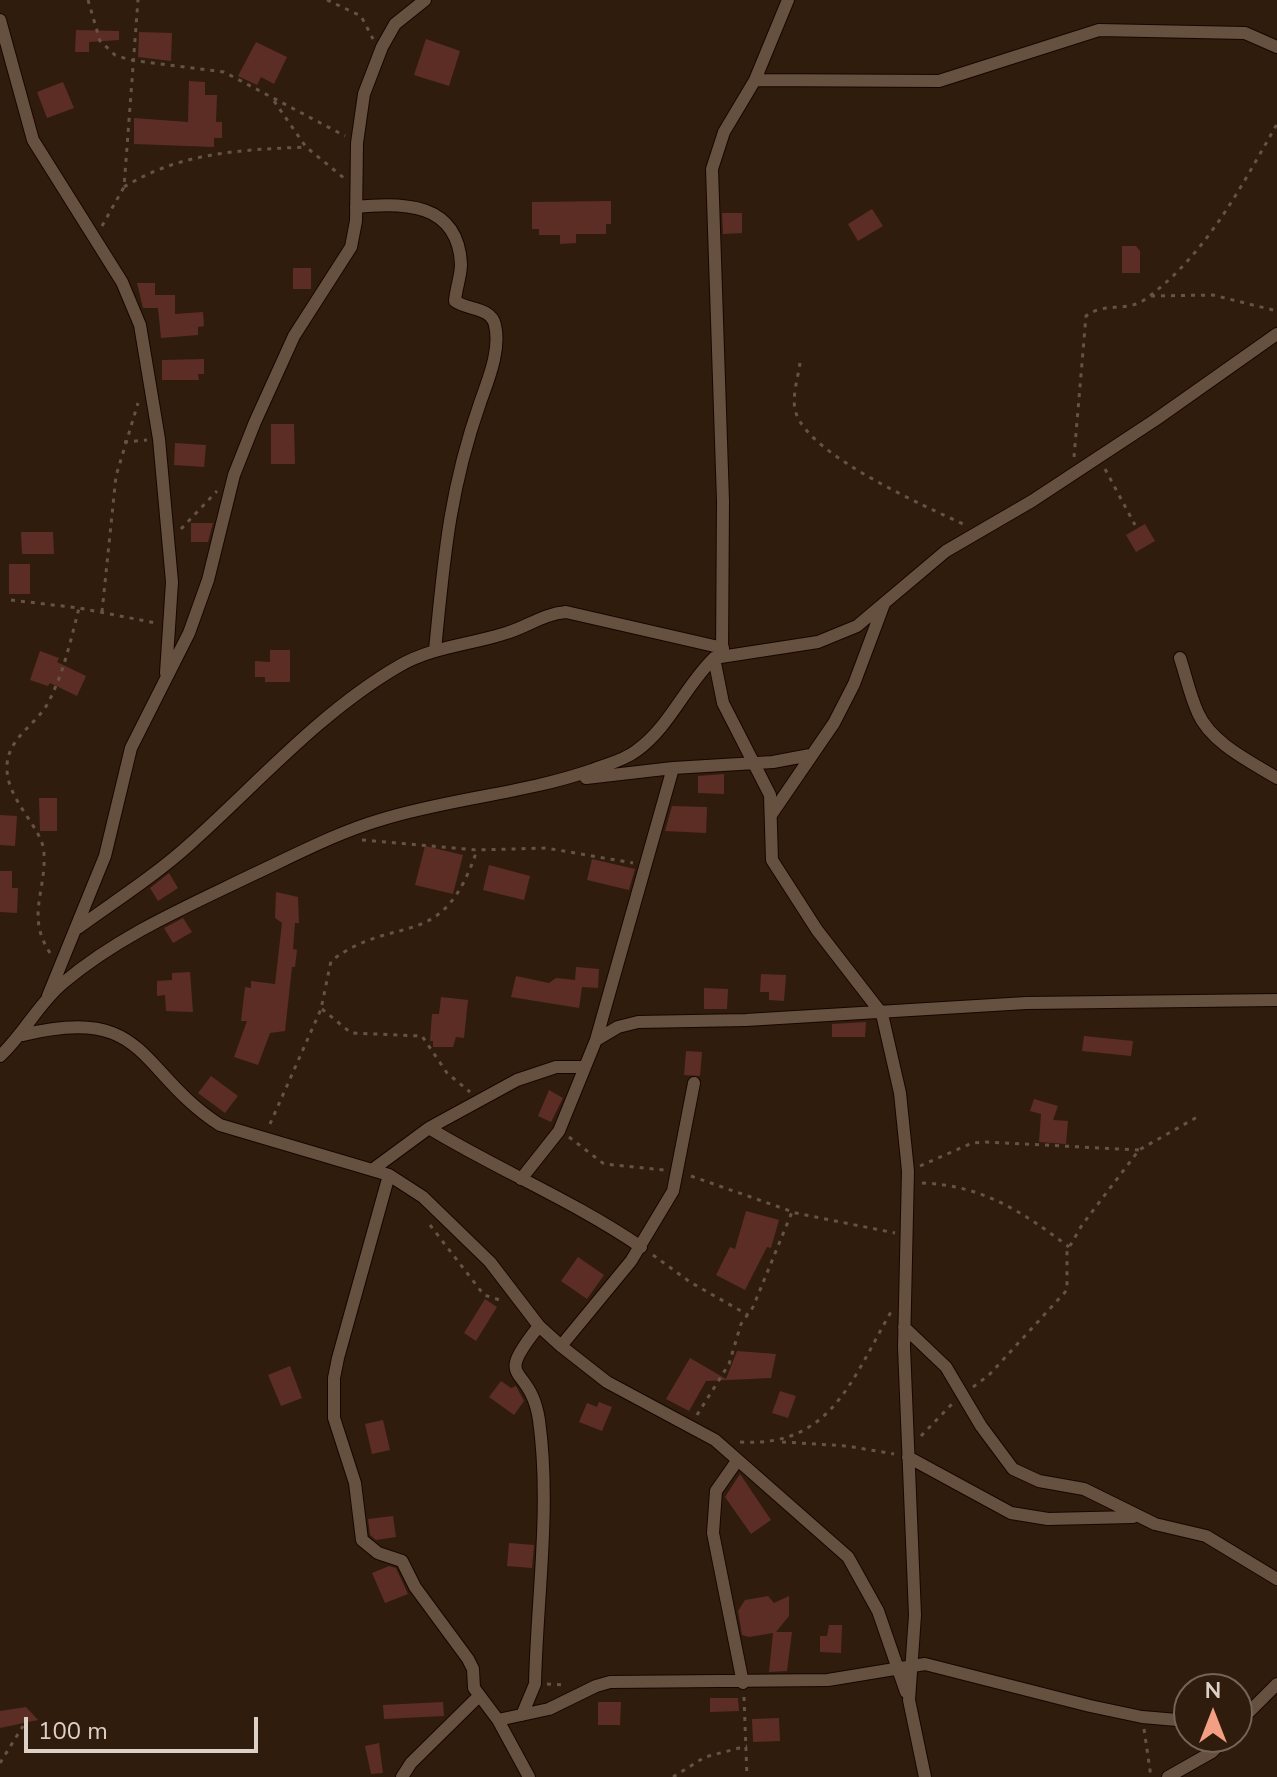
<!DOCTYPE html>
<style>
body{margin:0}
#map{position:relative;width:1277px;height:1777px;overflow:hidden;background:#301c0d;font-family:"Nunito Sans",sans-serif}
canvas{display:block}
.north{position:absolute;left:1173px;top:1673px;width:80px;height:80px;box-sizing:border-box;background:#301c0d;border:2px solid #756457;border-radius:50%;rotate:0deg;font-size:22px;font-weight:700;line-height:32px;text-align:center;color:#ddd0c6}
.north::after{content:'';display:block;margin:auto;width:28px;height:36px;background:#f39f84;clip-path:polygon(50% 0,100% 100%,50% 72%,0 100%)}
.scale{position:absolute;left:24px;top:1717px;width:234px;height:36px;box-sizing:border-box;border:4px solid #ddd0c6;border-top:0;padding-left:10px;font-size:24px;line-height:28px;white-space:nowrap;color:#ddd0c6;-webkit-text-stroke:6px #301c0d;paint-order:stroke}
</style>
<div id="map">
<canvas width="1277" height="1777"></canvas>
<div class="north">N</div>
<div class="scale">100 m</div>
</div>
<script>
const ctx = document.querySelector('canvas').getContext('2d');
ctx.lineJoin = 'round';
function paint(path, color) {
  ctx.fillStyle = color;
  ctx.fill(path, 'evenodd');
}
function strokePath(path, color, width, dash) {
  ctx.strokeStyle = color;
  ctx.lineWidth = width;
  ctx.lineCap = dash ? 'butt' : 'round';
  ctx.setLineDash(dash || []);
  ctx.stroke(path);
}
const building = new Path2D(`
 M76 30 119 31V40L89 42V52H75Z
 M139 32 172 33 171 61 138 57Z
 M426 39 460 51 449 86 414 75Z
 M256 42 287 57 274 84 261 77 257 85 238 76Z
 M189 81 205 82V95H217L216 122H222V138H214V147L134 144V118L188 122Z
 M63 82 74 108 47 118 37 92Z
 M611 201V224H606V234H576V243L560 244V235H539V229H532V202Z
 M872 209 883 226 858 241 848 224Z
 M722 213H742V233L723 234Z
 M1122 246H1136L1140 251V273H1122Z
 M293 268H311V289H293Z
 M137 283H155V295H175V314L203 312 204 326 198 327V335L161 338 158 308H143Z
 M204 359V374H198L199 380H162V360Z
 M271 424H294L295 464H271Z
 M175 443 206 445 204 467 174 465Z
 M191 523H213L208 542H191Z
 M1145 524 1155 541 1136 552 1126 535Z
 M21 532H53L54 554H22Z
 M9 564H30V594H9Z
 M270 650H290V682H265V677H255V661L270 662Z
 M40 651 59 658 57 662 86 676 77 696 50 683 48 686 30 680Z
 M724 774V794L698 793V776Z
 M39 798H57V831H40Z
 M672 806 707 807 706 833 665 831Z
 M0 815 17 816 15 846 0 845Z
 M425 846 463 855 453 894 415 885Z
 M592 859 635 869 629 890 587 880Z
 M489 865 530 876 524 900 483 890Z
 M0 871H12V888H18L17 913 0 912Z
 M169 873 178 888 158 901 150 888Z
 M276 892 298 897 299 923H295L293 949 297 950 295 967H292L285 1031 270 1033 258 1065 234 1057 247 1021H241L245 987 251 988V981L275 984 282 923 275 918Z
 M183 918 192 932 173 943 164 928Z
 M576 967 599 969 598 988 582 987 579 1008 511 997 516 976 549 983 556 978 575 980Z
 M190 972 193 1012 166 1011 165 995 157 996V981L172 980V973Z
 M761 974 786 975 784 1001 769 1000V992H760Z
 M704 988 728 989 727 1009H704Z
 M441 997 468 1000 464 1038 456 1037 453 1047H433V1041H430L432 1014H439Z
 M866 1022 865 1037H832V1024Z
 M1084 1036 1133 1041 1131 1056 1082 1051Z
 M686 1051 702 1052 700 1076 684 1075Z
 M211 1076 238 1096 225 1113 198 1093Z
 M549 1090 563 1098 551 1122 538 1116Z
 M1034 1099 1058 1106 1053 1120 1068 1121 1066 1144 1039 1142 1041 1114 1030 1111Z
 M746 1211 779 1220 771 1248 767 1247 745 1290 716 1275 730 1247 735 1249Z
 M578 1257 604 1275 587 1299 561 1281Z
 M485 1299 497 1307 476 1341 464 1333Z
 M737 1351 776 1354 771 1378 706 1381 689 1411 666 1399 690 1358 726 1379Z
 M290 1366 302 1398 281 1406 268 1375Z
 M501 1381 511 1388 516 1386 524 1401 514 1415 489 1397Z
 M780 1391 796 1396 788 1418 772 1413Z
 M599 1402 612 1407 602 1431 579 1422 587 1403 597 1407Z
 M383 1420 390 1450 372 1454 365 1424Z
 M740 1474 771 1520 751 1534 725 1497Z
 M393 1516 396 1537 376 1540 370 1535 368 1519Z
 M509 1543 534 1545 532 1568 507 1566Z
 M389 1566 396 1568 408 1594 385 1603 372 1573Z
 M768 1596 774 1603 789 1596V1616L776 1632H792L787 1671 769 1672 773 1633 749 1637 742 1635 738 1611 745 1600Z
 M829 1625H842L841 1653 820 1652V1636H827Z
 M710 1698H738L739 1711 710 1712Z
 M443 1702 444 1716 384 1719 383 1705Z
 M598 1702H621L620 1725H598Z
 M26 1707 38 1720 0 1728V1711Z
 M779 1718 780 1741 753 1742 752 1719Z
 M379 1743 383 1773 371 1774 365 1746Z`);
const path = new Path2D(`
 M88 0 100 41 115 55 130 60 224 72 345 136
 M327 0 361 16 373 39
 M274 101 306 147 344 178
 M124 187C181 152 240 150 306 147
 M102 226 124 187 138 0
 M1151 296 1213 295 1277 311
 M800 363C798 378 791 399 796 413 810 456 925 506 965 525
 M124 442 147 440
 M1074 457 1086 316C1103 302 1127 312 1144 300 1205 257 1241 187 1277 124
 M1105 469 1135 525
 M181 529 217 491
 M11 600 79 608 156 623
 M102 612 116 476 138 403
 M362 840 477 850 546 848 633 863
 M50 953C26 916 46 893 44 853 43 827 5 800 7 765 9 736 37 725 49 701 64 672 71 639 79 608
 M322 1009 351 1033 422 1036 447 1073 470 1092
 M270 1124 321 1009 331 961C397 911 442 955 477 850
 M569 1137 604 1164 664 1170
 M920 1166 972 1143 986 1142 1139 1150
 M691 1176 796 1213 895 1233
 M922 1183C982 1185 1023 1212 1069 1247
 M430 1225 484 1295 503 1301
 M653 1255 690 1282 748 1315
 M973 1387 989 1375 1067 1290V1251L1082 1225 1139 1150 1199 1116
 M697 1415 729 1364 741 1324 753 1307 792 1212
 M921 1436 952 1404
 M740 1442C831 1448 852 1379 891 1312
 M782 1442 847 1446 894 1454
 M547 1684 564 1685
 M744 1697 747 1777
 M1144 1729 1151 1777
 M0 1763 23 1726
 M673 1777 705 1757 747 1746`);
const street = new Path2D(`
 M0 20 33 140 122 282 140 325 159 439 172 582 166 673
 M755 80 939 81 1099 30 1245 33 1277 47
 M356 207C402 202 458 202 461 264 461 276 456 288 455 301 467 310 491 307 495 325 501 350 488 380 480 403 449 491 444 559 435 650
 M722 655 723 501 712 169 724 132 755 80 788 0
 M714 658 723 703 770 795 772 860 817 930 882 1014 900 1093 908 1171 904 1347 915 1615 909 1700 925 1777
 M1180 658C1186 676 1190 696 1198 713 1211 743 1251 762 1277 778
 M586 778 673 768 773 762 810 755
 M771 815 834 723 854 684 884 604
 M78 928C115 901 156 875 190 844 257 784 320 712 399 666 432 647 468 645 503 634 526 628 542 614 566 612L723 648
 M48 996 105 856 131 748 189 633 208 580 234 475 255 422 294 336 351 247 356 221 357 143 364 94 382 47 395 24 425 0
 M23 1035C148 1004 137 1071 220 1125L389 1175 423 1197 490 1262 539 1326 561 1346 607 1382 715 1440 848 1557 878 1611 906 1692
 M596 1040 673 768
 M0 1056C24 1034 38 1004 63 983 118 936 188 906 252 875 293 856 336 833 380 820 450 798 523 794 592 770 607 764 623 761 636 751 669 728 685 686 714 658L818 642 857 626 946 551 1032 501 1155 420 1277 334
 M429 1128C498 1170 574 1201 641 1247
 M372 1170 429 1128 517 1080 556 1067H585
 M389 1175 338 1358 334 1378V1418L355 1483 362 1540 378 1553 402 1561 415 1587 468 1659 473 1669 474 1688 498 1720 529 1777
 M521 1179 559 1131 596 1040 618 1027 638 1022 746 1020 1026 1003 1277 1000
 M904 1327 946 1367 981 1426 1013 1469 1039 1481 1084 1489 1155 1524 1206 1536 1277 1579
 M561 1346 631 1261 673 1191 694 1083
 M908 1457 1011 1513 1048 1519 1133 1517
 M737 1461 716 1491 713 1533 743 1683
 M522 1715 535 1684C537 1597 551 1507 539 1420 530 1361 491 1386 539 1326
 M498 1720 549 1709 596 1686 610 1682 828 1680 925 1664 1090 1706 1142 1717 1189 1721
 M1237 1724 1277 1684
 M402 1777 411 1763 479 1696
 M1168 1777 1212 1752 1227 1737`);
paint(building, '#5c2d24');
strokePath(street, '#170600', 14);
strokePath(path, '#655346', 3, [4, 6]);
strokePath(street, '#66503f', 12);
</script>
